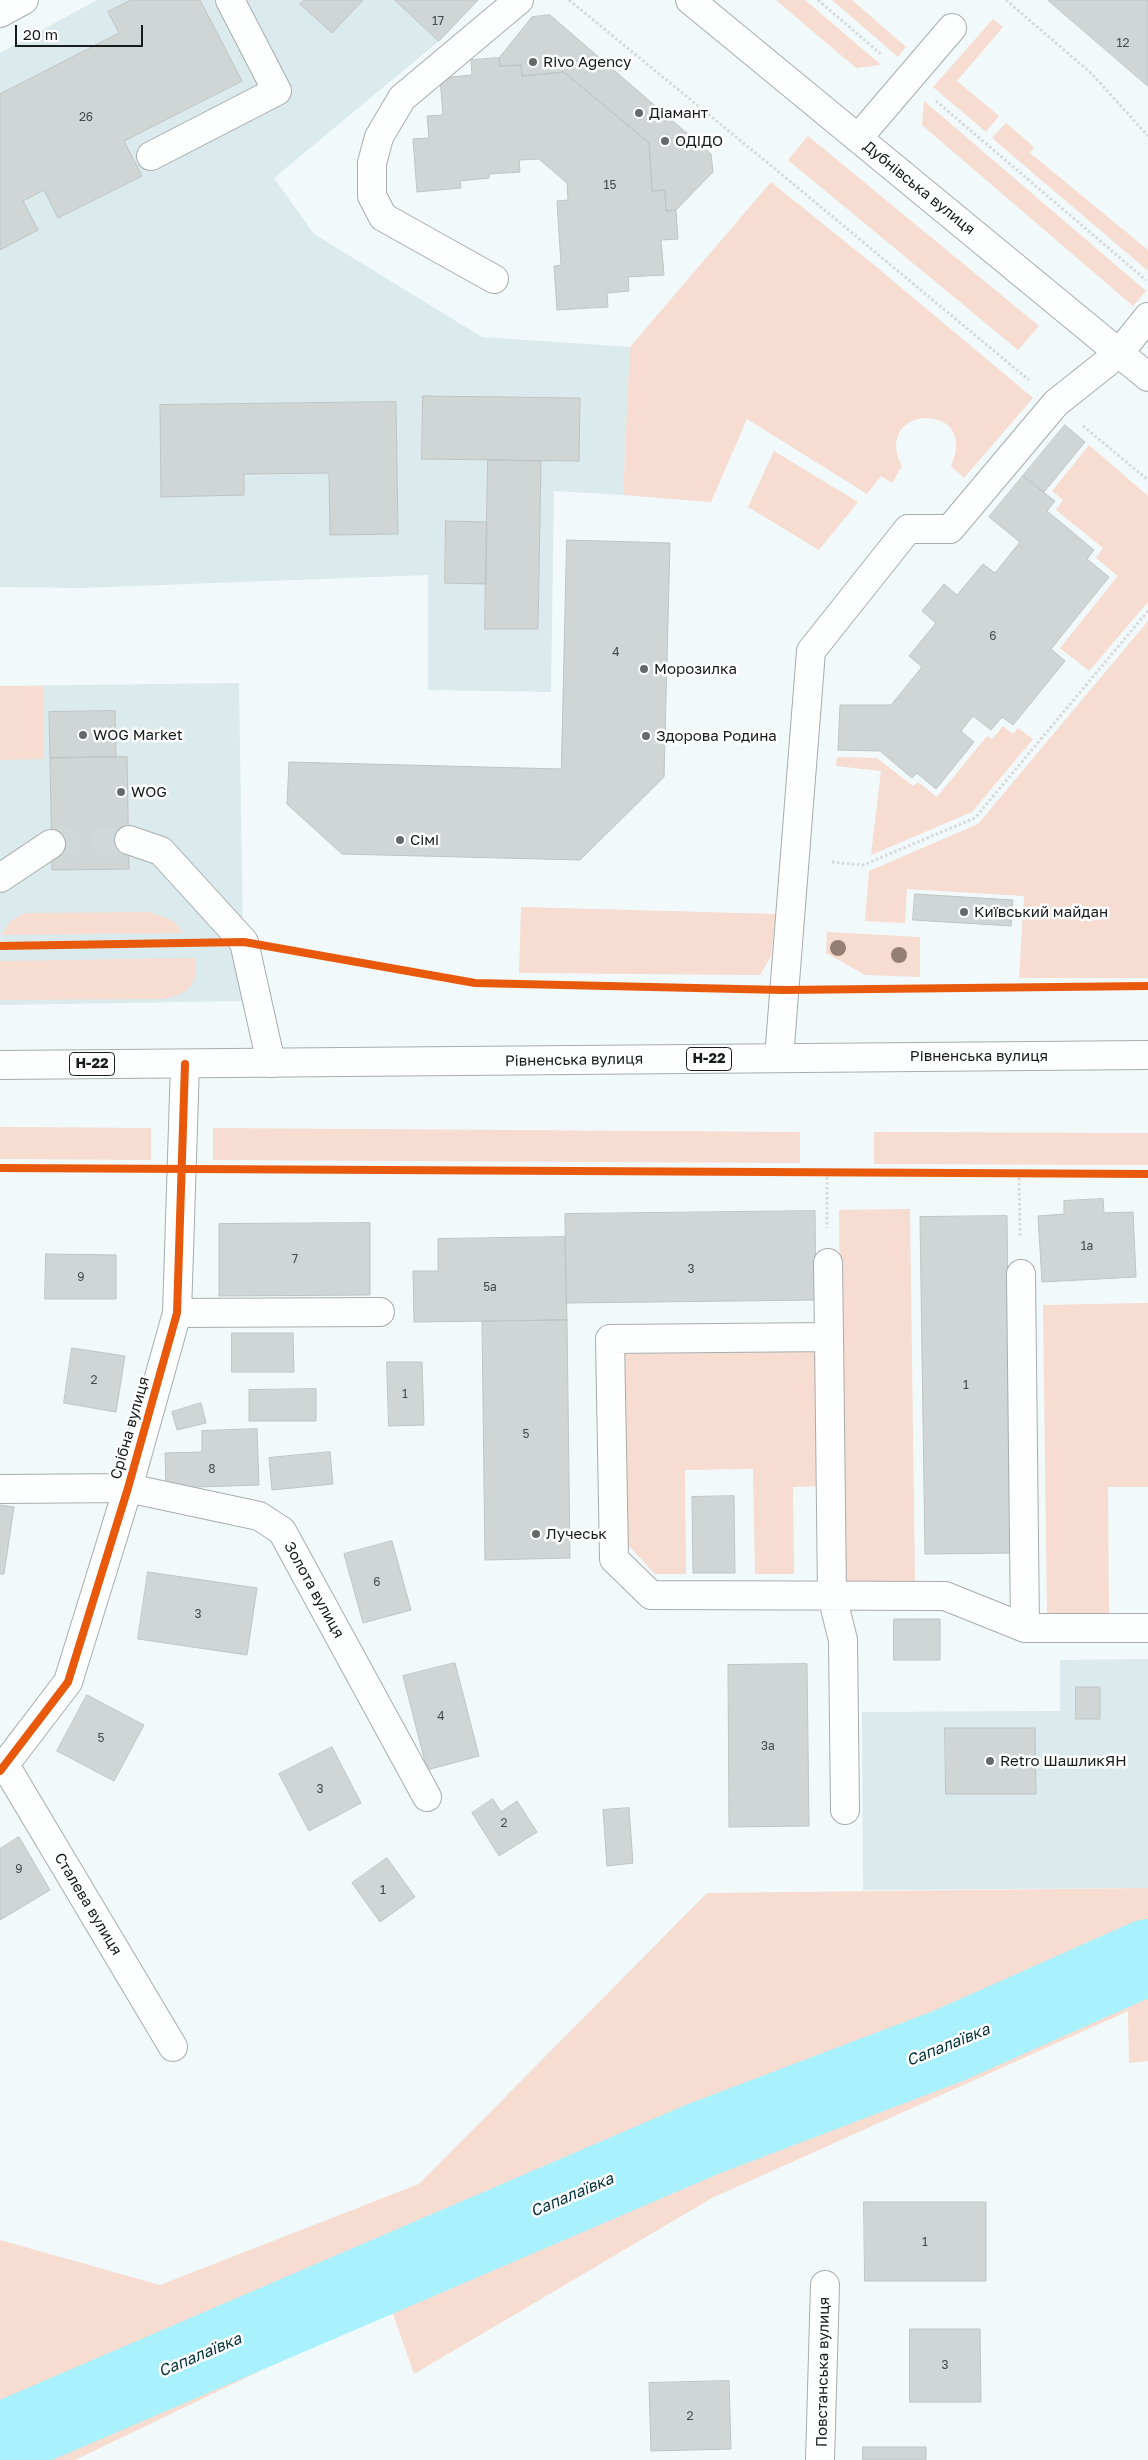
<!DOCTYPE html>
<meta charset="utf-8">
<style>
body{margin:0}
#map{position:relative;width:1148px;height:2460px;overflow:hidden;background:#f2f9fa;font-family:"Golos Text",sans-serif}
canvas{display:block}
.scale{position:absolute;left:15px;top:25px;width:128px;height:22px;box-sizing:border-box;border:2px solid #171c1d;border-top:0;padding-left:6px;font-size:15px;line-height:18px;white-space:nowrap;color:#171c1d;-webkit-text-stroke:4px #fff;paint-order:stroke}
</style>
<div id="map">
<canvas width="1148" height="2460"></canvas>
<div class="scale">20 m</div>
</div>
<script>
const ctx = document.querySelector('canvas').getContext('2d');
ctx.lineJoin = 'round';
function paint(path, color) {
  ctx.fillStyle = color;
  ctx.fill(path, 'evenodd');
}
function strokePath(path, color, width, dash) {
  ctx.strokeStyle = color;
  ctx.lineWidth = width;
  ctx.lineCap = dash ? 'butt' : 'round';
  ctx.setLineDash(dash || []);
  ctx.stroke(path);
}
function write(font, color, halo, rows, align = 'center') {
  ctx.font = font + ' "Golos Text",sans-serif';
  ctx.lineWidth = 5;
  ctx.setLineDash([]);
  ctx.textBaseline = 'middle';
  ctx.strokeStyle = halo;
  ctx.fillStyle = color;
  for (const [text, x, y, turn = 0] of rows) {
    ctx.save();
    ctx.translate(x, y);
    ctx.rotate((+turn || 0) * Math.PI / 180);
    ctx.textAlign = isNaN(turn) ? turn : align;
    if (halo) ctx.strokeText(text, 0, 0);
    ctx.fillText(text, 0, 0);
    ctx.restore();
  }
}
const built = new Path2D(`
 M97 0H478L439 41 274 178 314 234 482 337 630 347 623 495 554 491 551 692 428 690V575L81 588 0 587V53Z
 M239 683 244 1001 0 1005V686Z
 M1148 1659V1888L863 1890 862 1712 1060 1711V1660Z`);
const green = new Path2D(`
 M776 0H805L881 65 856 68Z
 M832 0H852L906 47 898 57Z
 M993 19 1003 27 957 81 999 116 986 132 933 87Z
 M924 101 1146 291 1133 306 922 125Z
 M1006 123 1034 147 1030 153 1148 250V271L992 138Z
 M808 136 1039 326 1018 350 788 160Z
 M771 182 874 265 1033 398 964 478 951 466C981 400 870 404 902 466L892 483 881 476 867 494 747 419 711 502 623 495 630 347Z
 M1089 445 1148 496V602L1089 671 1060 648 1118 576 1096 558 1103 548 1056 510 1063 500 1052 491Z
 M774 451 858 502 819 550 748 507Z
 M1148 621V978H1019L1024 896 907 889 905 923 865 921 869 871 978 824Z
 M0 686H43L44 759 0 760Z
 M1003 726 1013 734 1018 728 1033 739 972 812 871 855 881 771 836 766 837 757 877 758 913 786 918 782 937 797 987 736 992 739Z
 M521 907 776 914 771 956 760 975 519 973Z
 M149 912 174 921 183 933 1 935 11 921 25 913Z
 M827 932 920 937V977L865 975 826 953Z
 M196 958C197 985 190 993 164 999L0 1000V961Z
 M0 1127 151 1128V1160L0 1159Z
 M213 1128 800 1132V1163L213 1160Z
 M874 1132 1148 1133V1165L874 1164Z
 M910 1209 915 1583 844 1584 839 1210Z
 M1148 1303V1487H1108L1109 1614 1047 1615 1043 1305Z
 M817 1351 819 1486 793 1487 794 1574H755L753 1469 685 1470 686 1574H655L625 1542 622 1354Z
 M1148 1888V2061L1129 2063 1128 2011 712 2198 414 2374 391 2308 75 2460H0V2240L160 2285 419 2184 707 1893Z`);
const river = new Path2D(`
 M0 2441 703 2139 948 2046 1148 1957`);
const building = new Path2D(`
 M131 0H200L242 81 124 141 142 176 58 218 44 190 23 201 38 230 0 250V94L119 33 108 12Z
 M304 0H363L332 33 300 4Z
 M395 0H478L439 41Z
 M1048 0H1148V86Z
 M550 15 711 154 713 172 676 210 666 211 665 190 652 191 649 143 564 72 522 76 521 65 500 66 499 58 532 17Z
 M499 58 500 66 521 65 522 76 564 72 649 143 652 191 665 190 666 211 676 210 678 239 661 240 664 275 628 277 629 291 607 293 608 307 557 310 554 266 561 265 557 201 568 200 567 183 539 159 519 160 520 172 489 174V178L460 181 461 188 417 192 413 139 429 138 427 116 443 115 440 78 472 75 471 60Z
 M423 396 580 398 579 461 422 459Z
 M396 402 398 534 330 535 329 473 244 474V495L161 497 160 405Z
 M1065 425 1085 442 1044 492 1023 476Z
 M488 460 541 461 538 629H485Z
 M1023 476 1055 501 1047 511 1094 550 1087 559 1109 577 1051 649 1065 661 1013 725 1002 717 991 730 973 716 961 731 974 742 936 789 917 773 912 778 880 751 838 750 840 705H891L922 667 909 656 936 623 922 611 944 584 957 595 983 564 995 573 1020 542 989 517Z
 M446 521 487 522 486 584 445 583Z
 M567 540 670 543 664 777 580 860 342 854 287 804 289 762 561 769Z
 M115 711 116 757 50 758 49 712Z
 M127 757 129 869 52 870 50 758Z
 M915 894 1013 900 1011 926 913 920Z
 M1103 1199 1104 1213 1133 1212 1136 1277 1042 1282 1038 1216 1064 1214V1201Z
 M815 1211 816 1300 566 1303 565 1214Z
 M1007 1216 1011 1553 925 1554 920 1217Z
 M370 1223V1295L219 1296V1224Z
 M565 1237 567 1320 414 1322 413 1271H438V1239Z
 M46 1254 116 1255V1299H45Z
 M567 1320 570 1558 485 1560 482 1322Z
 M232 1333H293L294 1372H232Z
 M72 1348 125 1356 116 1412 64 1403Z
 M387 1362H422L424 1425 389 1426Z
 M316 1389V1421H249V1390Z
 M201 1403 206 1423 177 1430 172 1412Z
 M257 1429 259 1485 166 1488 165 1453 202 1452V1431Z
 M330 1452 333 1484 272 1490 269 1458Z
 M734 1496 735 1573H693L692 1497Z
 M0 1505 14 1507 4 1574H0Z
 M392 1541 411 1610 363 1623 344 1554Z
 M148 1572 257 1588 247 1655 138 1639Z
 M894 1619H940V1660H894Z
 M455 1663 479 1756 427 1770 403 1676Z
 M807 1664 809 1826 729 1827 728 1665Z
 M1076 1687H1100V1719H1076Z
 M87 1695 144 1725 114 1781 57 1751Z
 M945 1728H1035L1036 1794H946Z
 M332 1747 361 1803 309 1831 279 1774Z
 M493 1799 501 1812 517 1801 537 1832 499 1856 472 1813Z
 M629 1808 633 1863 607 1866 603 1810Z
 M19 1837 50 1890 0 1920V1849Z
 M387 1858 415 1897 380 1922 352 1883Z
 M864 2202H986V2281H865Z
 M910 2329H980L981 2402H910Z
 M729 2381 731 2449 651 2451 649 2383Z
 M863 2447H926V2460H863Z`);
const minorTunnel = new Path2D(`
 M51 844 129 840`);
const path = new Path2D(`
 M569 0 780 173 1029 380
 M818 0 882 55
 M1006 0 1092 74 1148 136
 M936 101 1146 280
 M1083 426 1148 480
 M832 862 863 865 975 818 1148 611
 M0 946 194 943
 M283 949 475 983 748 989
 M820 990 1148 986
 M0 1168 145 1169
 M219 1169 1148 1174
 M827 1172V1228
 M1019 1173 1020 1238`);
const minor = new Path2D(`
 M0 13 24 0
 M858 138 952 28
 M151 156 277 91 230 0
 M494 279 383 217 372 196V163L379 137 402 98 519 0
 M129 840 161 851 244 942 271 1063
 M0 878 51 844
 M779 1058 811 651 908 529H950L1056 403 1119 353 1148 317
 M828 1263 829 1337
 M1021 1274 1025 1628
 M177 1313 380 1312
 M0 1489 128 1488 259 1516 282 1531 427 1797
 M0 1766 5 1765 173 2047
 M0 1771 68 1682 128 1488 177 1313 185 1064
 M845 1810 843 1640 832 1596 829 1337 610 1339 614 1559 651 1595 945 1596 1025 1628H1148
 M820 2460 825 2285`);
const major = new Path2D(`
 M690 0 1148 377
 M0 1065 1148 1055`);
const cycleway = new Path2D(`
 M0 946 244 942 475 983 783 990 1148 986
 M0 1168 1148 1174
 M0 1771 68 1682 128 1488 177 1313 185 1064`);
const trees = [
 [838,948],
 [899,955]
];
const markers = [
 [533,62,5,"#64696a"],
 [639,113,5,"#64696a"],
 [665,141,5,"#64696a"],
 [644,669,5,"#64696a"],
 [83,735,5,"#64696a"],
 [646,736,5,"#64696a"],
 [121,792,5,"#64696a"],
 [400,840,5,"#64696a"],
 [964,912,5,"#64696a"],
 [536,1534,5,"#64696a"],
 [990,1761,5,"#64696a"]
];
const numberNames = [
 ["17",438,21],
 ["12",1123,43],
 ["26",86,117],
 ["15",610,185],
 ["6",993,636],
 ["4",616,652],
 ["1а",1087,1246],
 ["7",295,1259],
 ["3",691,1269],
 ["9",81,1277],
 ["5а",490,1287],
 ["2",94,1380],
 ["1",966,1385],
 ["1",405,1394],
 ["5",526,1434],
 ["8",212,1469],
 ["6",377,1582],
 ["3",198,1614],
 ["4",441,1716],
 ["5",101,1738],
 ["3а",768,1746],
 ["3",320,1789],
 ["2",504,1823],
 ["9",19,1869],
 ["1",383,1890],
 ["1",925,2242],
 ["3",945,2365],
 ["2",690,2416]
];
const shields = [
 [709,1059,45],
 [92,1064,45]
];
const shieldNames = [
 ["Н-22",709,1059],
 ["Н-22",92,1064]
];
const poiNames = [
 ["Rivo Agency",543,62],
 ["Діамант",649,113],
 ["ОДІДО",675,141],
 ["Морозилка",654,669],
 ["WOG Market",93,735],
 ["Здорова Родина",656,736],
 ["WOG",131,792],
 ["Сімі",410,840],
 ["Київський майдан",974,912],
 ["Лучеськ",546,1534],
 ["Retro ШашликЯН",1000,1761]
];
const streetNames = [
 ["Дубнівська вулиця",919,188,39],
 ["Рівненська вулиця",979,1056],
 ["Рівненська вулиця",574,1060,-1],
 ["Срібна вулиця",130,1428,-74],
 ["Золота вулиця",314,1590,61],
 ["Сталева вулиця",88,1904,59],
 ["Повстанська вулиця",823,2372,-89]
];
const waterNames = [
 ["Сапалаївка",948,2045,-22],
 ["Сапалаївка",572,2195,-23],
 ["Сапалаївка",200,2355,-23]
];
paint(built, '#dbeaec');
paint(green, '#f6dcd1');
strokePath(river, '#a9f1fc', 76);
paint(building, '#d0d6d6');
strokePath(building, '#bfc4c5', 1);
strokePath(minorTunnel, '#d1d8d9', 28, [28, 14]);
strokePath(minor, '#a7adae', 30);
strokePath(major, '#a7adae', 30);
strokePath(path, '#d8dada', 3, [2.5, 2.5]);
strokePath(minor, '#fdfefe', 28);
strokePath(major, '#fdfefe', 28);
strokePath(cycleway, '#e8590c', 8);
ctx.fillStyle = '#957f74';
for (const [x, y] of trees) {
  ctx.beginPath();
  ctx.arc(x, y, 8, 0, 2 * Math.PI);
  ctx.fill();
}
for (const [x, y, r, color] of markers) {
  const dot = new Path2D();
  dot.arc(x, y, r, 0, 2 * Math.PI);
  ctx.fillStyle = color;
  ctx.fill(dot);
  strokePath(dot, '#fff', 2);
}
write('12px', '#454a4b', null, numberNames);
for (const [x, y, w] of shields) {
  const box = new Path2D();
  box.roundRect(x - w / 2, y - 11.5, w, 23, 4);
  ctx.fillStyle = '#fff';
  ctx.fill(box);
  strokePath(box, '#171c1d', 1);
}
write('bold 14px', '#171c1d', null, shieldNames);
write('15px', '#171c1d', '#fff', poiNames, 'left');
write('15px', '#171c1d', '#fff', streetNames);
write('italic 16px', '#02343b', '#fff', waterNames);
</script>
